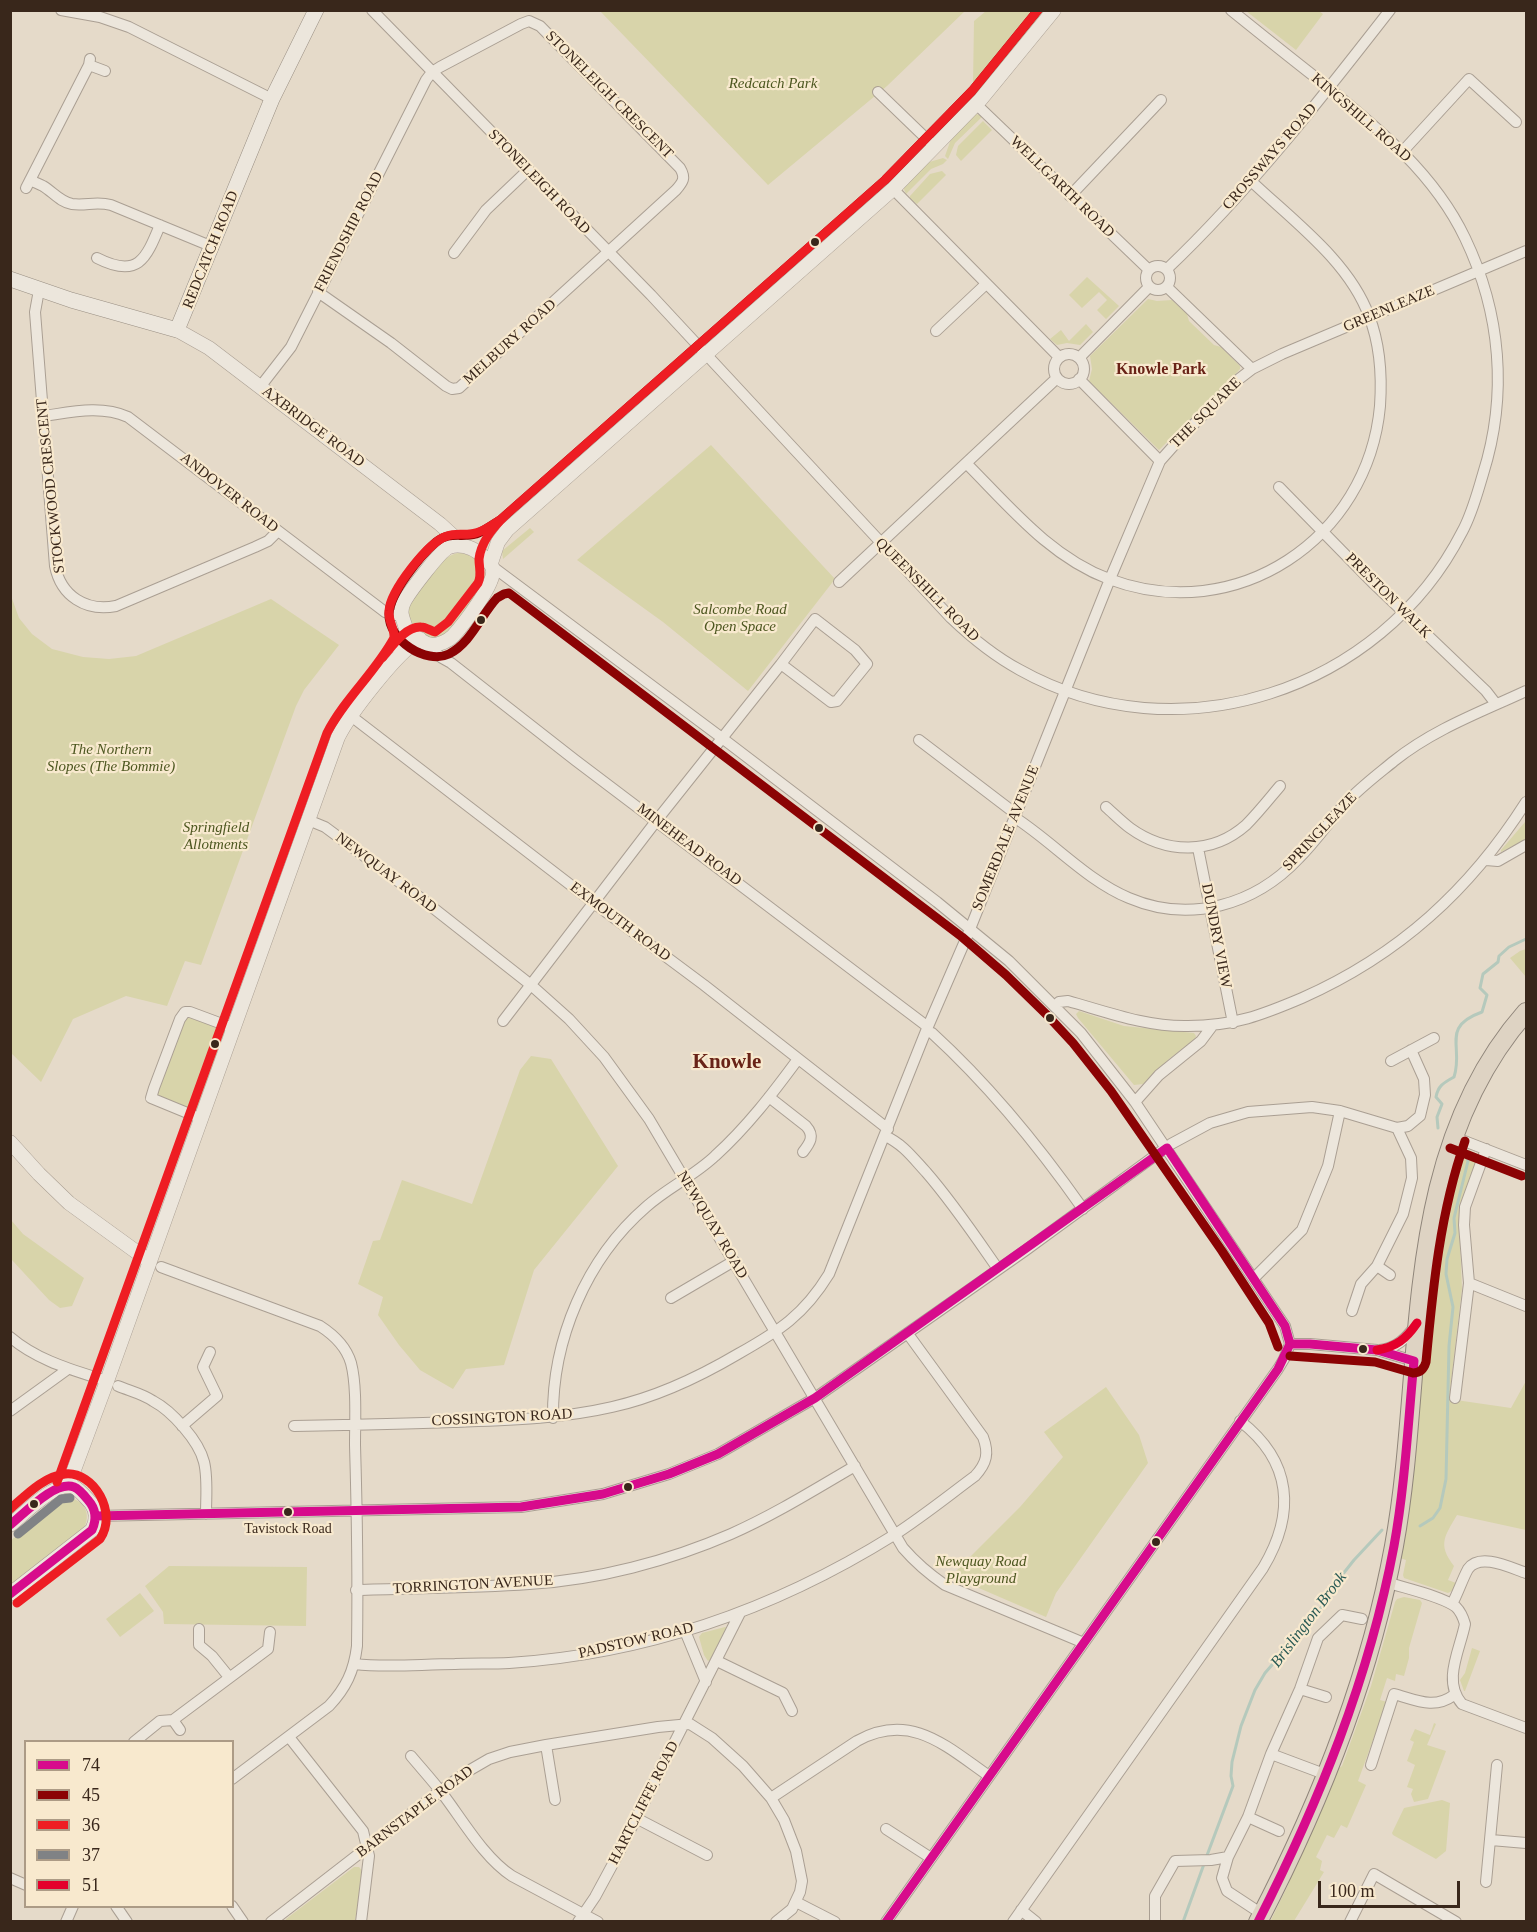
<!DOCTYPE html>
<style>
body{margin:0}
#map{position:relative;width:1537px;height:1932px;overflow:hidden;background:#e5dac9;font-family:Georgia,serif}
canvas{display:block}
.frame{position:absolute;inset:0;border:12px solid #39271b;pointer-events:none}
.legend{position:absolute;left:24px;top:1740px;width:210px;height:168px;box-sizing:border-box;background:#f8e9ce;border:2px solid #ac9b86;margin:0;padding:8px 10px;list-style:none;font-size:18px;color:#39271b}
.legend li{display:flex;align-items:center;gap:12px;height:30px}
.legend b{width:30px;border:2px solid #ac9b86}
.scale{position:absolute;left:1318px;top:1881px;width:142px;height:27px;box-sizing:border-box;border:3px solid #39271b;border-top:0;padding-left:8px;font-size:18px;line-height:21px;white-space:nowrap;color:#39271b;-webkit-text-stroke:4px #f8e9ce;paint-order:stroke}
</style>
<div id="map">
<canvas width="1537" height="1932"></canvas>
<div class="frame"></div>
<ul class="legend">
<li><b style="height:8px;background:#d70b8c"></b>74</li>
<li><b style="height:8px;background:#8b0304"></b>45</li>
<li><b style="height:8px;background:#ee1d23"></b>36</li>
<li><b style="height:8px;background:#808285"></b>37</li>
<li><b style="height:8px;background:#e4002b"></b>51</li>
</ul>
<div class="scale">100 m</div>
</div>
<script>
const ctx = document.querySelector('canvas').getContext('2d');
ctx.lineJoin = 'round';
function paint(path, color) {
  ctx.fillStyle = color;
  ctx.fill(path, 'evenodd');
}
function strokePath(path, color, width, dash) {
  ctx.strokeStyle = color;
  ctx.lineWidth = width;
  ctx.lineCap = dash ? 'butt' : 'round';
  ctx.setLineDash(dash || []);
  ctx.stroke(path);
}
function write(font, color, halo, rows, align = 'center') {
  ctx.font = font + ' Georgia,serif';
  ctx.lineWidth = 4.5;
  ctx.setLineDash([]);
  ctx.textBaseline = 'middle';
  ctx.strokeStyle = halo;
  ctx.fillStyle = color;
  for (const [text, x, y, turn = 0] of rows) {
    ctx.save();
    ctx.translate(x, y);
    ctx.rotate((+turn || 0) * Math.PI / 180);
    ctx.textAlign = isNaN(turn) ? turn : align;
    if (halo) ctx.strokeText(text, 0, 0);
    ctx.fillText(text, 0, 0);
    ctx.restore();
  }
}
const green = new Path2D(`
 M600 11H965L887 86 768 185Z
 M986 11H1034L973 85 974 21Z
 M1040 11H1049L979 94 974 90Z
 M1246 11H1319L1323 14 1296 50Z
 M976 114 983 116 955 143 948 159 945 156 951 139Z
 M983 121 992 130 961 161 956 155 958 146Z
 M943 158 947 160 943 164 931 169 906 194 903 187 926 163Z
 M942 171 946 175 917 204 910 199V196L930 174Z
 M1087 277 1119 306 1106 319 1097 310 1107 300 1099 292 1082 308 1069 295Z
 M1148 299 1157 301 1172 300 1187 314 1189 321 1214 345 1221 347 1240 366V369L1230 380 1159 450 1089 381 1092 369 1090 356Z
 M1086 324 1093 332 1080 345 1067 343 1057 345 1050 339 1061 330 1069 341Z
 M692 350 696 355 649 396 645 391Z
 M711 445 835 579 748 691 663 622 577 560Z
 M530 528 534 532 503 559 502 551Z
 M458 553C474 554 486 564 485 580 475 596 452 641 432 638 427 638 424 634 420 632 411 625 407 619 408 608 419 590 437 557 458 553Z
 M10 593 19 618 32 634 52 649 83 657 109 659 136 656 271 599 339 645 304 690 296 706 201 965 185 961 167 1006 126 996 73 1019 41 1082 11 1053Z
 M1525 822 1526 839 1501 852V850Z
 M1526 949V977L1510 958 1520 951Z
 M1079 1011 1124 1026 1194 1033 1196 1036 1195 1039 1169 1059 1143 1084 1134 1085 1078 1018 1076 1014Z
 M185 1014 227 1030 198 1112 160 1098 157 1094Z
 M531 1056 551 1059 618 1166 534 1270 504 1365 466 1369 453 1389 420 1370 399 1345 378 1315 383 1297 358 1284 373 1241 380 1240 402 1180 472 1204 520 1070Z
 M1469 1150 1477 1154 1479 1158 1459 1215 1462 1289 1449 1399 1511 1408 1526 1381V1530L1457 1515C1445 1536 1437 1544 1454 1566L1448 1580 1456 1583 1452 1591 1448 1593 1404 1578 1403 1575 1406 1560 1400 1558 1416 1445 1429 1265 1438 1220 1457 1153Z
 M11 1220 23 1234 84 1278 72 1306 60 1308 49 1300 11 1259Z
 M1106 1387 1139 1435 1148 1463 1056 1593 1046 1617 951 1576 1020 1507 1063 1457 1044 1432Z
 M70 1498C85 1501 91 1514 84 1528L16 1583 11 1585 10 1541 54 1506 55 1502Z
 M169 1566 307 1567 306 1626 164 1624 163 1612 145 1586Z
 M140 1593 154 1611 120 1637 106 1619Z
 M1404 1597 1420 1600 1422 1603 1409 1648V1658L1404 1676 1396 1674 1395 1681 1387 1678 1380 1700 1387 1702 1358 1781 1366 1785 1347 1828 1341 1825 1334 1838 1327 1835 1316 1857 1322 1861 1320 1870 1324 1872 1294 1921 1270 1922 1289 1883 1286 1881 1335 1771 1342 1766 1371 1686 1395 1602 1397 1599Z
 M725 1627 727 1628 712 1659 708 1661 704 1655 699 1637 702 1633Z
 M1472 1648 1480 1651 1465 1691H1464L1460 1680 1465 1673Z
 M1434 1723 1436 1724 1427 1745 1446 1751 1428 1799 1414 1802 1411 1794 1413 1789 1407 1787 1415 1765 1407 1761 1414 1742 1410 1740 1415 1729 1430 1735Z
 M1442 1800 1450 1803 1446 1851 1436 1859 1393 1835 1392 1833 1404 1808Z
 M354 1867H359L363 1872 355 1921 286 1922V1919Z`);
const stream = new Path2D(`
 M1438 1128 1437 1117 1442 1104 1436 1097C1438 1086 1443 1083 1454 1077 1464 1047 1440 1027 1482 1012L1487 995 1480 988 1483 974 1498 962 1499 956 1509 947 1526 939
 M1420 1526 1433 1518 1440 1508 1446 1479 1449 1346 1453 1307 1446 1274 1447 1259 1455 1233 1454 1218 1468 1161 1466 1154
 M1206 1858 1233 1786 1231 1776 1232 1762 1241 1726 1255 1690 1265 1673 1319 1611 1335 1584 1354 1560 1382 1530
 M1183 1922 1204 1864`);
const minor = new Path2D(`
 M61 10 100 17 129 27 272 99
 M372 10 651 295 951 618C972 638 994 656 1020 670 1177 758 1381 691 1462 532 1472 514 1477 494 1483 474 1508 395 1501 313 1465 238 1434 173 1378 128 1324 84 1293 60 1262 35 1231 10
 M89 65 105 71
 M878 92 935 147
 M976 104 1149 270
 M1403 151 1469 79 1516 122
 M30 180C34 182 39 184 43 186 53 192 60 202 72 204 86 206 96 201 111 205L213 247
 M26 188 89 65 90 59
 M893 189 1059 357
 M1070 196 1161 100
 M454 253 486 210 528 170
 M97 258C138 279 146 259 160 225
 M1146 278a12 12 0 1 1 24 0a12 12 0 1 1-24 0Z
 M1167 269C1249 191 1320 100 1390 10
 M39 290 35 312 55 566C61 596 86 612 116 606L255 547 268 541 278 531
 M936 331 986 284
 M1054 369a15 15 0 1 1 30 0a15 15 0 1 1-30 0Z
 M1079 358 1149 287
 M1252 369 1282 354 1526 251
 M1079 379 1160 461 1184 434 1239 379 1252 369 1167 287
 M260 387 291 347 426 80 432 72 440 67 521 24 529 21 540 26 680 168C686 178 683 182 676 190L459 388 452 389 446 386 391 343 318 292
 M44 416C72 412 101 405 128 417L385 612 394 615H401
 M966 463C1009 506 1050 557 1109 579 1236 627 1368 539 1380 406 1382 377 1380 344 1369 316 1349 261 1292 220 1250 180
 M1279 487 1374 584 1486 691 1496 704
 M493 567 722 738 937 902 1009 961 1081 1033 1135 1102 1285 1326 1290 1344
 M839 582 1057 378
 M425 643 442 658 451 663 575 760 928 1027
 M351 716 594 903 704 985 888 1129
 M919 740 1016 814
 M1106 807C1114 814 1122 822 1130 828 1166 854 1212 855 1246 825 1258 813 1269 799 1280 786
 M1014 817C1053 842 1086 880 1129 898 1190 924 1255 905 1299 858 1315 842 1328 823 1343 806 1358 789 1377 775 1394 761 1434 729 1481 712 1526 691
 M308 820 325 827 418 896 531 985 569 1019 604 1057 649 1119 903 1548C916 1563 929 1574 945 1585L1084 1643
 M1198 848 1233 1023
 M1486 860 1498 861 1526 845
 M1055 1006 1059 1002 1068 1001C1107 1012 1147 1027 1188 1026 1234 1026 1262 1015 1302 998 1399 955 1470 890 1526 802
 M503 1021 657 820 781 664 831 702 837 701 867 664 855 650 815 619 781 664
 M926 1031 932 1033C990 1086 1038 1145 1083 1209
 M1391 1061 1434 1038
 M769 1097 806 1126C815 1136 810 1143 803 1152
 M1135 1102 1159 1075 1201 1041 1213 1025
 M202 1119 151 1098 154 1088 180 1019 185 1012H190L233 1028
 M885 1136C903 1144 913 1158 926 1172 953 1203 975 1236 998 1269
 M1454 1137 1526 1165
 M1377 1266 1390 1275
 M161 1267 320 1326C334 1335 346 1346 351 1363 357 1386 355 1421 355 1445 357 1512 358 1579 357 1646 354 1671 346 1688 329 1706L232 1779
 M1254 1278 1302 1230 1328 1166 1340 1111
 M1469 1283 1526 1306
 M671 1298 734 1261
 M1352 1311 1361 1284 1377 1266 1403 1214 1412 1178 1411 1158 1397 1128
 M10 1337C38 1361 73 1370 107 1381
 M1290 1344H1310L1377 1350 1414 1361
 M1380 1350C1396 1348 1406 1339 1415 1326
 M118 1386C130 1391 143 1394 153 1401 172 1411 199 1441 204 1462 208 1478 206 1497 206 1514
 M1455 1398 1469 1283 1464 1225 1465 1207 1486 1149
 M10 1411 68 1369
 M553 1418C552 1340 586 1259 646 1207 667 1188 694 1176 715 1156 747 1127 773 1093 798 1059
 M182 1426 217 1396 203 1367 210 1352
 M294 1426C347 1425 400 1424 453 1422 507 1420 560 1419 612 1407 657 1397 699 1377 738 1354 779 1331 804 1315 829 1274L926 1031 968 934 1110 579 1160 461
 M95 1516 521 1507 603 1494 669 1474 718 1454 815 1398 1026 1250 1171 1144 1210 1123 1248 1112 1312 1107 1340 1111 1397 1128 1408 1126 1420 1116 1425 1095 1424 1079 1411 1050
 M1386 1582C1404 1588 1442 1596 1456 1607 1461 1612 1463 1617 1465 1624 1460 1650 1442 1681 1462 1704L1526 1728
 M356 1590C414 1588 472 1588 529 1584 597 1580 669 1561 731 1534 774 1515 814 1490 855 1466
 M1452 1604C1458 1593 1462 1580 1468 1569 1480 1552 1511 1568 1526 1573
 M199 1629V1645L212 1656 229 1677
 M685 1631 706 1682
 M717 1661 783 1693 792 1711
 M355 1664C387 1668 422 1664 455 1664 473 1663 491 1664 509 1663 648 1654 777 1608 894 1535 922 1517 948 1496 975 1476 987 1463 989 1453 983 1437L908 1334
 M1300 1689 1326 1697
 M173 1720 180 1730
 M289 1737 363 1831 369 1856 361 1922
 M134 1742 160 1721 173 1720 268 1649 270 1632
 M546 1745 555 1800
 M1271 1754 1300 1689 1318 1638 1342 1615 1362 1619
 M411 1756C421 1768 432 1780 442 1793 462 1819 484 1858 512 1876L598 1922
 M1371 1765 1394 1694C1416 1700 1434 1710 1454 1695
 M771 1798 857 1741C911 1711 947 1747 989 1776
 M1248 1817 1279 1831
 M636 1818 707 1855
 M886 1829 931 1858
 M1491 1840 1526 1843
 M10 1878 26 1885
 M1486 1882 1497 1765
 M796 1902 835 1922
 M116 1906 127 1922
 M232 1906 243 1922
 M1021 1910 1036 1922
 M1262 1914 1227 1891 1222 1878 1228 1857 1248 1817 1271 1754 1327 1775
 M66 1922 73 1906
 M271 1922 440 1791 470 1770 489 1759 510 1752 546 1745 658 1727 690 1724 712 1738 743 1766 771 1798 784 1820 796 1851 802 1881 800 1892 792 1909 776 1922
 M578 1922 595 1897 615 1860 740 1613
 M886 1922 1278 1369 1284 1359 1290 1344
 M1013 1922 1263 1568C1296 1513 1292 1461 1240 1421
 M1155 1922V1896L1175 1861 1211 1860 1228 1857
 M1350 1922 1374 1874 1456 1922`);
const tertiary = new Path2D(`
 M177 330 209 348 440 524 463 545
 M491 563 498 542 507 530 893 189 981 99 1054 10
 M400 652C402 648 405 644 406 639 410 624 395 617 405 600 411 590 440 551 449 547 459 543 471 547 479 553 485 558 492 563 493 570 495 584 463 625 453 636 448 641 439 645 432 645 422 644 413 634 406 628
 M10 1142 39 1174 69 1203 149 1261
 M68 1486 107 1381 338 737C350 713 398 651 420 639
 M10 1525C23 1515 57 1479 74 1487 80 1490 86 1498 91 1503 97 1511 97 1521 92 1530L10 1594`);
const secondary = new Path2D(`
 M10 279 71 300 177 330 272 99 316 10`);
const trunk = new Path2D(`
 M1258 1922C1320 1803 1370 1677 1394 1546 1427 1367 1397 1158 1526 1012`);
const bus1 = new Path2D(`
 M1167 1148 1285 1326 1290 1344
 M1290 1344H1310L1377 1350 1414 1361
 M95 1516 521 1507 603 1494 669 1474 718 1454 815 1398 1167 1148
 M10 1525C24 1514 55 1480 74 1487 79 1489 84 1495 88 1500 96 1509 97 1519 92 1530L10 1594
 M886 1922 1278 1369 1290 1344
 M1258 1922C1319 1802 1369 1679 1394 1546 1405 1485 1408 1423 1414 1361`);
const bus2 = new Path2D(`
 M1038 10 972 91 885 180 500 520C492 525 484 531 476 534 461 538 449 531 436 542 420 556 390 593 389 614 388 640 426 665 449 654 471 643 481 615 497 598L504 594 509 593 962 937 1006 975 1047 1015 1073 1043 1111 1091 1222 1251 1269 1323 1278 1347
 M1450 1148 1522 1176
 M1290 1356 1375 1362 1413 1373C1420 1373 1424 1369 1426 1362 1433 1287 1440 1213 1465 1141`);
const bus3 = new Path2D(`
 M382 658C391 648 405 626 421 627 426 627 431 631 435 632L448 622 478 583C482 575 479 568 479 559 481 541 494 526 507 514
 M57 1482 327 733C345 698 375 673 394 638 395 629 388 621 389 611 390 591 428 542 447 536 455 533 463 535 470 534 481 533 491 526 500 520L885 180 972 91 1038 10
 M10 1509C25 1496 44 1476 65 1474 94 1471 118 1513 100 1539L17 1603`);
const bus4 = new Path2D(`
 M18 1534 61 1499 70 1498`);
const bus5 = new Path2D(`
 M1377 1350C1396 1347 1406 1339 1417 1323`);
const markers = [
 [815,242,5,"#39271b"],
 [481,620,5,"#39271b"],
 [819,828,5,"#39271b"],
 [1050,1018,5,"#39271b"],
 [215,1044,5,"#39271b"],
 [1363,1349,5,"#39271b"],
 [628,1487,5,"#39271b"],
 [34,1504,5,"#39271b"],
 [288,1512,5,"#39271b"],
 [1156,1542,5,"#39271b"]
];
const busNames = [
 ["Tavistock Road",288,1529]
];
const parkNames = [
 ["Redcatch Park",773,84],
 ["Salcombe Road",740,610],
 ["Open Space",740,627],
 ["The Northern",111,750],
 ["Slopes (The Bommie)",111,767],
 ["Springfield",216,828],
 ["Allotments",216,845],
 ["Newquay Road",981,1562],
 ["Playground",981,1579]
];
const streetNames = [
 ["STONELEIGH CRESCENT",609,95,45],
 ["KINGSHILL ROAD",1361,118,41],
 ["CROSSWAYS ROAD",1270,157,-49],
 ["STONELEIGH ROAD",539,182,46],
 ["WELLGARTH ROAD",1062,187,44],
 ["FRIENDSHIP ROAD",349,232,-63],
 ["REDCATCH ROAD",211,250,-68],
 ["GREENLEAZE",1389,309,-23],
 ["MELBURY ROAD",510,342,-42],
 ["THE SQUARE",1206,413,-45],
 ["AXBRIDGE ROAD",313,427,37],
 ["STOCKWOOD CRESCENT",51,486,-96],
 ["ANDOVER ROAD",229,493,38],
 ["QUEENSHILL ROAD",927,590,45],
 ["PRESTON WALK",1388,596,45],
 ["SPRINGLEAZE",1320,832,-47],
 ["SOMERDALE AVENUE",1006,838,-68],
 ["MINEHEAD ROAD",689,845,37],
 ["NEWQUAY ROAD",386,873,37],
 ["EXMOUTH ROAD",620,922,37],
 ["DUNDRY VIEW",1216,936,79],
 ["NEWQUAY ROAD",712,1225,59],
 ["COSSINGTON ROAD",502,1418,-3],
 ["TORRINGTON AVENUE",473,1585,-3],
 ["PADSTOW ROAD",636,1641,-13],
 ["HARTCLIFFE ROAD",644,1803,-63],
 ["BARNSTAPLE ROAD",415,1812,-37]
];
const neighbourhoodNames = [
 ["Knowle Park",1161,370]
];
const waterNames = [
 ["Brislington Brook",1309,1620,-53]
];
const districtNames = [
 ["Knowle",727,1063]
];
paint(green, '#d8d4aa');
strokePath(stream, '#b5c9bc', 3);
strokePath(minor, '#aa9f93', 12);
strokePath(tertiary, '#aa9f93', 15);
strokePath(secondary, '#998f83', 16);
strokePath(trunk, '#8f857a', 20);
strokePath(minor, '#ece6dc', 10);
strokePath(tertiary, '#ece6dc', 14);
strokePath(secondary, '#ece6dc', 15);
strokePath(trunk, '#ded3c3', 18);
strokePath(bus1, '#d70b8c', 9);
strokePath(bus2, '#8b0304', 9);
strokePath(bus3, '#ee1d23', 9);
strokePath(bus4, '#808285', 9);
strokePath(bus5, '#e4002b', 9);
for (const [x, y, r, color] of markers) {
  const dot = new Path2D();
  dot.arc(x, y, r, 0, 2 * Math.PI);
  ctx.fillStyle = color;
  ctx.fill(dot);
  strokePath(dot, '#f8e9ce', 2);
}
write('14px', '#39271b', '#f8e9ce', busNames);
write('italic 15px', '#4d5720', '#f8e9ce', parkNames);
write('15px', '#39271b', '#f8e9ce', streetNames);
write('bold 16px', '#692317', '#f8e9ce', neighbourhoodNames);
write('italic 16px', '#295a54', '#f8e9ce', waterNames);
write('bold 21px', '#692317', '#f8e9ce', districtNames);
</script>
